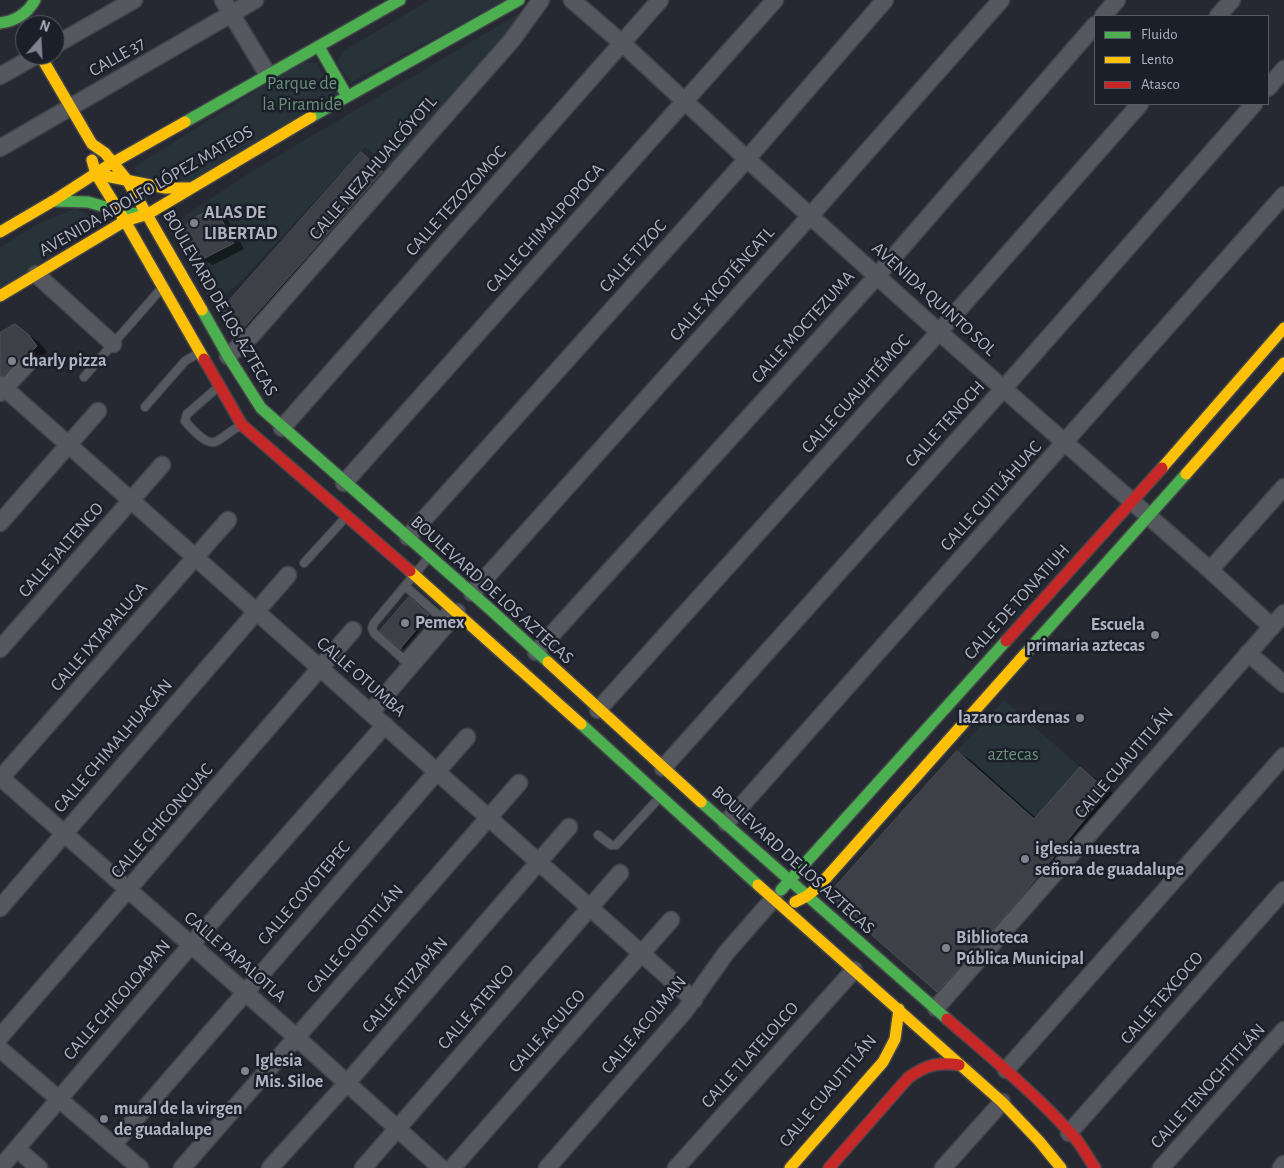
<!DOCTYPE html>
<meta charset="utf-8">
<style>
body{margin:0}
#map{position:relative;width:1284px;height:1168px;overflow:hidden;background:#262931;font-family:"Alegreya Sans",sans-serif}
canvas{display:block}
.legend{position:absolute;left:1094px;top:15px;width:175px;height:90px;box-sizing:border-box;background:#1b1f2a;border:1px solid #575b67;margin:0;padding:6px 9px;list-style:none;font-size:15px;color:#b0b4c2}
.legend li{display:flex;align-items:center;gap:10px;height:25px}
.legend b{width:25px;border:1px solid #575b67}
.north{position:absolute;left:15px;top:15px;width:50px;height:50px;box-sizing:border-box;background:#1b1f2a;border:1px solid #575b67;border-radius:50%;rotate:19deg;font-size:14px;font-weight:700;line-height:20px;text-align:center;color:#b0b4c2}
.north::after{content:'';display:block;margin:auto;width:18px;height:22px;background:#80838f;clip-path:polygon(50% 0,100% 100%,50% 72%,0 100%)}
</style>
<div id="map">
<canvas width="1284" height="1168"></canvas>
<ul class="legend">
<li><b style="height:6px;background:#4caf50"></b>Fluido</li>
<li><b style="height:6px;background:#ffc107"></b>Lento</li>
<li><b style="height:6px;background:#c62828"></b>Atasco</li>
</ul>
<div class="north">N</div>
</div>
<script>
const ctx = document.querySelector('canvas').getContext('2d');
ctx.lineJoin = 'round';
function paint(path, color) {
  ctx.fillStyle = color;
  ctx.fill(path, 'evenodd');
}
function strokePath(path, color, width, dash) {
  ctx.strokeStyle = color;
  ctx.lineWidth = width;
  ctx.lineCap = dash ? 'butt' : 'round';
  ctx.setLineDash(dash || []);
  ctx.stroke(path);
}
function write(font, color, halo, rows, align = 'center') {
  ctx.font = font + ' "Alegreya Sans",sans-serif';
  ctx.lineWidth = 5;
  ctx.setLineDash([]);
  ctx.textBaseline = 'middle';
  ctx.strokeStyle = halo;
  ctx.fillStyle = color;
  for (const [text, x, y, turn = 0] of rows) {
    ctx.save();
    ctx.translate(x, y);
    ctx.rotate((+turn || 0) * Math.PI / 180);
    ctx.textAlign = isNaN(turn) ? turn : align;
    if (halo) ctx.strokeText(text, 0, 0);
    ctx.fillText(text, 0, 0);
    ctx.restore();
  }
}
const green = new Path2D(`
 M430 0H505L351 83 337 62 343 51Z
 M525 10 533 15 391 170 365 147 239 283 212 305 174 223 254 170Z
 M302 62 317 63 334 94 186 190 141 182 134 167Z
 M75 209 104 219 0 291V247L41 222Z
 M1004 700 1080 767 1034 819 957 751Z`);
const shadow = new Path2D(`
 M361 153 371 159 393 178 252 336 242 330 224 309Z
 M215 209 225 215 244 249 213 265 202 259 185 228Z
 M15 326 39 342 47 352 42 358 32 361 11 380 0 373V335Z
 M412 601 431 617 404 649 401 648Z
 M957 752 971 760 1036 818 1080 769 1094 777 1121 800 951 999 937 991Z`);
const building = new Path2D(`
 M361 152 383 171 241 331 222 309Z
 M215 207 234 243 201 260 184 228 191 220Z
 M15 324 29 335 37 346 31 352 22 355 3 375 0 374V333Z
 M409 597 429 615 400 649 380 631Z
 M957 751 1034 819 1080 767 1108 791 1015 904 937 992 827 896Z`);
const lane = new Path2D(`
 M84 377 160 290
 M217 388 187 414 185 421C191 428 207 447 217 441 225 437 231 430 240 426
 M145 407 185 361 197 354
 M304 563 345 518
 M405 586 445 621
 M403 660 449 607
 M411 666 374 633 372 628 374 623 429 557
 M598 835 611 845H616L659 798`);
const street = new Path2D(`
 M223 0 268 75
 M572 0 623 44 747 159 939 332 1210 570 1272 627
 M1103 16 1117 0
 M1218 16 1232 0
 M55 45 134 0
 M0 76 37 55
 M1268 88 1284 69
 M0 148 255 0
 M36 274 113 344
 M228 356 252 335 512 40 541 0
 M0 384 694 1000
 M0 393 29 362
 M282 428 660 0
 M344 483 775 0
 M0 523 98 411
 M408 537 747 159 885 0
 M1210 570 1284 487
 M472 593 811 215 1001 0
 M0 649 162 465
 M536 652 877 276 1095 25
 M1248 653 1284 684
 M598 710 939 332 1140 104
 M371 712 457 612
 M663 768 1004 388 1254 104
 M0 777 296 1037 441 1168
 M0 779 228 520
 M726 823 1284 195
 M0 908 288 575
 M936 1008 1284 613
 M0 1037 353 630
 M0 1049 140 1168
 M1006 1070 1284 756
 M1069 1133 1284 890
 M113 1145 467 737
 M17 1149 39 1168
 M0 1168 191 945 385 725
 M182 1168 519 783
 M270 1168 347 1083 569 827
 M363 1168 620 873
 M452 1168 671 920
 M547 1168 684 1012 726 953 774 898
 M676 1168 854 970
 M943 1168 1002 1102
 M1161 1168 1284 1030
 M1281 1168 1284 1164`);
const fast = new Path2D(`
 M0 23C16 21 27 14 35 0
 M319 47 347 96
 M311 117 519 0
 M185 122 400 0
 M53 201 88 202 127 213 145 214
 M202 310 228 356 261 408 491 610 548 662
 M1025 654 1186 474
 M581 724 758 885
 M701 802 947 1019
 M781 890 1006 641`);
const slow = new Path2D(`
 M40 55 92 144 105 153 127 180 202 310
 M92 160 96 174 125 221 204 359
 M96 174 165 188H189
 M0 232 53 201 107 166 185 122
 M0 296 125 221 148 214 311 117
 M1162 468 1284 328
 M1186 474 1284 363
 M410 571 581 724
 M548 662 701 802
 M758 885 1002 1102 1039 1141 1061 1168
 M795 902 807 896 819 886 1025 654
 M790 1168 883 1062 895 1039 899 1009`);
const jam = new Path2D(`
 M204 359 242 425 410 571
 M1006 641 1162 468
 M947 1019C991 1057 1037 1095 1076 1139 1083 1148 1089 1159 1095 1168
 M829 1168 908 1078C924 1066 939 1061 959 1065`);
const markers = [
 [194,223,5,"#80838f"],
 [12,361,5,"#80838f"],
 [405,623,5,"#80838f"],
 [1155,635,5,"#80838f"],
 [1080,718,5,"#80838f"],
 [1025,859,5,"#80838f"],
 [946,948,5,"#80838f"],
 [245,1071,5,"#80838f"],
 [104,1119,5,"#80838f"]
];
const streetNames = [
 ["CALLE 37",117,57,-30],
 ["CALLE NEZAHUALCÓYOTL",373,168,-49],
 ["AVENIDA ADOLFO LÓPEZ MATEOS",146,191,-30],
 ["CALLE TEZOZOMOC",456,201,-48],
 ["CALLE CHIMALPOPOCA",545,228,-48],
 ["CALLE TIZOC",633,256,-48],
 ["CALLE XICOTÉNCATL",722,284,-48],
 ["AVENIDA QUINTO SOL",934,299,42],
 ["BOULEVARD DE LOS AZTECAS",220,303,60],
 ["CALLE MOCTEZUMA",803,327,-48],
 ["CALLE CUAUHTÉMOC",856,394,-48],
 ["CALLE TENOCH",945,424,-48],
 ["CALLE CUITLÁHUAC",991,496,-48],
 ["CALLE JALTENCO",61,550,-49],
 ["BOULEVARD DE LOS AZTECAS",492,590,42],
 ["CALLE DE TONATIUH",1017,602,-48],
 ["CALLE IXTAPALUCA",99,637,-49],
 ["CALLE OTUMBA",361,677,41],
 ["CALLE CHIMALHUACÁN",113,746,-49],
 ["CALLE CUAUTITLÁN",1124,763,-49],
 ["CALLE CHICONCUAC",162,821,-49],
 ["BOULEVARD DE LOS AZTECAS",793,860,42],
 ["CALLE COYOTEPEC",304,893,-49],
 ["CALLE COLOTITLÁN",355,939,-49],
 ["CALLE PAPALOTLA",235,957,41],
 ["CALLE ATIZAPÁN",405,985,-49],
 ["CALLE TEXCOCO",1162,998,-49],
 ["CALLE CHICOLOAPAN",117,1000,-49],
 ["CALLE ATENCO",476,1007,-49],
 ["CALLE ACOLMAN",644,1025,-50],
 ["CALLE ACULCO",547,1031,-48],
 ["CALLE TLATELOLCO",750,1055,-48],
 ["CALLE TENOCHTITLÁN",1208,1086,-48],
 ["CALLE CUAUTITLÁN",828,1091,-50]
];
const parkNames = [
 ["Parque de",302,84],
 ["la Piramide",302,105],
 ["aztecas",1013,755]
];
const poiNames = [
 ["ALAS DE",204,213],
 ["LIBERTAD",204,234],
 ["charly pizza",22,361],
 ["Pemex",415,623],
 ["Escuela",1145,625,"right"],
 ["primaria aztecas",1145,646,"right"],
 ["lazaro cardenas",1070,718,"right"],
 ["iglesia nuestra",1035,849],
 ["señora de guadalupe",1035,870],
 ["Biblioteca",956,938],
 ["Pública Municipal",956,959],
 ["Iglesia",255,1061],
 ["Mis. Siloe",255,1082],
 ["mural de la virgen",114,1109],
 ["de guadalupe",114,1130]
];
paint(green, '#273338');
paint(shadow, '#0007');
paint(building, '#3d4047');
strokePath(building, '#4e5159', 1);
strokePath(lane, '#42444a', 10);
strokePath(street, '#42444a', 19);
strokePath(fast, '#42444a', 14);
strokePath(slow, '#42444a', 14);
strokePath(jam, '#42444a', 14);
strokePath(lane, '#56585f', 8);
strokePath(street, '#56585f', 16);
strokePath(fast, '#4caf50', 11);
strokePath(slow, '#ffc107', 11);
strokePath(jam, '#c62828', 11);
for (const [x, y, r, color] of markers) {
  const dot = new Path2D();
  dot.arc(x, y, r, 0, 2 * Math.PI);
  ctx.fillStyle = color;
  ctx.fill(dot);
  strokePath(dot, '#1b1f2a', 2);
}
write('18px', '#b0b4c2', '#1b1f2a', streetNames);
write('18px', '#6a9079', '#1b1f2a', parkNames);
write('bold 18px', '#b0b4c2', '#1b1f2a', poiNames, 'left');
</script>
